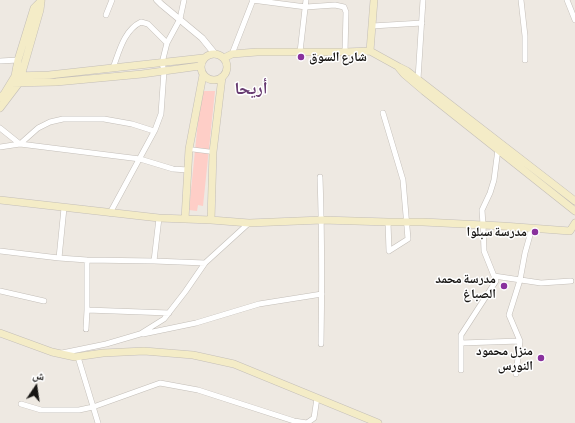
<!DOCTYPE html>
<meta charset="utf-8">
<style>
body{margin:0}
#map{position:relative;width:575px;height:423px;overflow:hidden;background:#eee9e2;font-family:"Asap Condensed","Noto Naskh Arabic",sans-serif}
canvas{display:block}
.north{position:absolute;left:16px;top:367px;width:40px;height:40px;-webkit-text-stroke:3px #fff;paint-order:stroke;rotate:13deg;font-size:11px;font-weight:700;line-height:16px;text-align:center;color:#171513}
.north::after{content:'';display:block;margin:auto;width:14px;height:18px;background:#171513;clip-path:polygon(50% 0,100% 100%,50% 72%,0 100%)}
</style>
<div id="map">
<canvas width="575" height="423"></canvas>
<div class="north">ش</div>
</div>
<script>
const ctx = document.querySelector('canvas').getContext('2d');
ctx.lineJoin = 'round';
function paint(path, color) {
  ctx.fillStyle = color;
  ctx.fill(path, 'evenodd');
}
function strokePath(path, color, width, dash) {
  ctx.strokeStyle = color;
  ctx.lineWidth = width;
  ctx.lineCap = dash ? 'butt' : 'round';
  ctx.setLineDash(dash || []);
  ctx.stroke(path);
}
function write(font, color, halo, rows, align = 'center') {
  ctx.font = font + ' "Asap Condensed","Noto Naskh Arabic",sans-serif';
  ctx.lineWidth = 3;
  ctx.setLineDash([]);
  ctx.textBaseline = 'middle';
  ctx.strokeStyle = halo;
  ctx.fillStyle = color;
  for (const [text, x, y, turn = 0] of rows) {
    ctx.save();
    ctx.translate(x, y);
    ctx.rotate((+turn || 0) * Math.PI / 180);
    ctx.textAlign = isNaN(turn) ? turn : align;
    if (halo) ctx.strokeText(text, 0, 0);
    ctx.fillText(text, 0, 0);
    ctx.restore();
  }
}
const green = new Path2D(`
 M201 91H215L203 206 198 205 197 211 189 210Z`);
const pedestrian = new Path2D(`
 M189 149 213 152`);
const minor = new Path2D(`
 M252 0 306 7 335 5 344 7 346 12 345 52
 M521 0 525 36V60
 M567 0 575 20
 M106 15 112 0
 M372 26 422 23
 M300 52 306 0
 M232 54 253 0
 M0 61 18 60
 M113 68C119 52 124 30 141 22L148 24 167 43
 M418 79 423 0
 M383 113 403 180 408 239 389 251 388 222
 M0 128 20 144 140 159 173 169 188 170
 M0 147 20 144 38 128 50 122 63 119H104L132 124 154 131
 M320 177C322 233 322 288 321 344
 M110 213 155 130 161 114 164 71 162 63 167 43 180 19 184 0
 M0 251 59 258 87 260 154 261 205 263
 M59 258 64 208
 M154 261 159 218
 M494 276 541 283 571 281
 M0 291 44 301
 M87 310 169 313
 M86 329 87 310V260
 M143 334 196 323 259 304 322 294
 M461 343 520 341
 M62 353 106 344 140 334 164 319 185 292 205 263 249 223
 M78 357 98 423
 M461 370V335L496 281 484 251 483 225 482 210 490 193 494 180 498 149
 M516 374 520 341 509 315 520 280 525 253 532 228
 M21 404 41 410H79L93 407 160 383 198 390 294 421 307 423 314 418 317 398`);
const tertiary = new Path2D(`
 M157 0 161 4 202 38 215 54`);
const secondary = new Path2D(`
 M370 51 374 0
 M201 67a13 13 0 1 1 26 0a13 13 0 1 1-26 0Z
 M224 58 232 54 257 52H345L370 51 399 67 407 71 575 201
 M399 68 404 74 424 91 575 211
 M15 76 49 75 203 58
 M11 83 56 82 142 74 200 66
 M0 98 4 94 15 76 18 60 34 8 41 1
 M0 108 19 83 40 10 41 2
 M0 200 159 218 211 220 249 223 322 220 388 222H423L503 226 570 231 575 223
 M185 219 189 149 203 75
 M211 220 213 152 222 77
 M0 333 52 352 75 357 103 353 144 351 193 355 234 364 378 423`);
const markers = [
 [301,57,4,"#89319d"],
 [535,232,4,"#89319d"],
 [504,286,4,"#89319d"],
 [541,358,4,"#89319d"]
];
const poiNames = [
 ["شارع السوق",309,57,"left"],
 ["مدرسة سبلوا",527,232],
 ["مدرسة محمد",496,279],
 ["الصباغ",496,294],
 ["منزل محمود",533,351],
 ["النورس",533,366]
];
const districtNames = [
 ["أريحا",251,89]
];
paint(green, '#fecec7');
strokePath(pedestrian, '#c3beb8', 5);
strokePath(minor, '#c3beb8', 6);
strokePath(tertiary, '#c3beb8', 7);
strokePath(secondary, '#c3beb8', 8);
strokePath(pedestrian, '#fff', 4);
strokePath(minor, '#fff', 5);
strokePath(tertiary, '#fff', 6);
strokePath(secondary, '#f4ecc7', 7);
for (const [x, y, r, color] of markers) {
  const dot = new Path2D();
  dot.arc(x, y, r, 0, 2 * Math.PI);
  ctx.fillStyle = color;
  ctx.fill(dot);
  strokePath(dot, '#fff', 1.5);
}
write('bold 13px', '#171513', '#fff', poiNames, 'right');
write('bold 17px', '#673b71', '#fff', districtNames);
</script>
